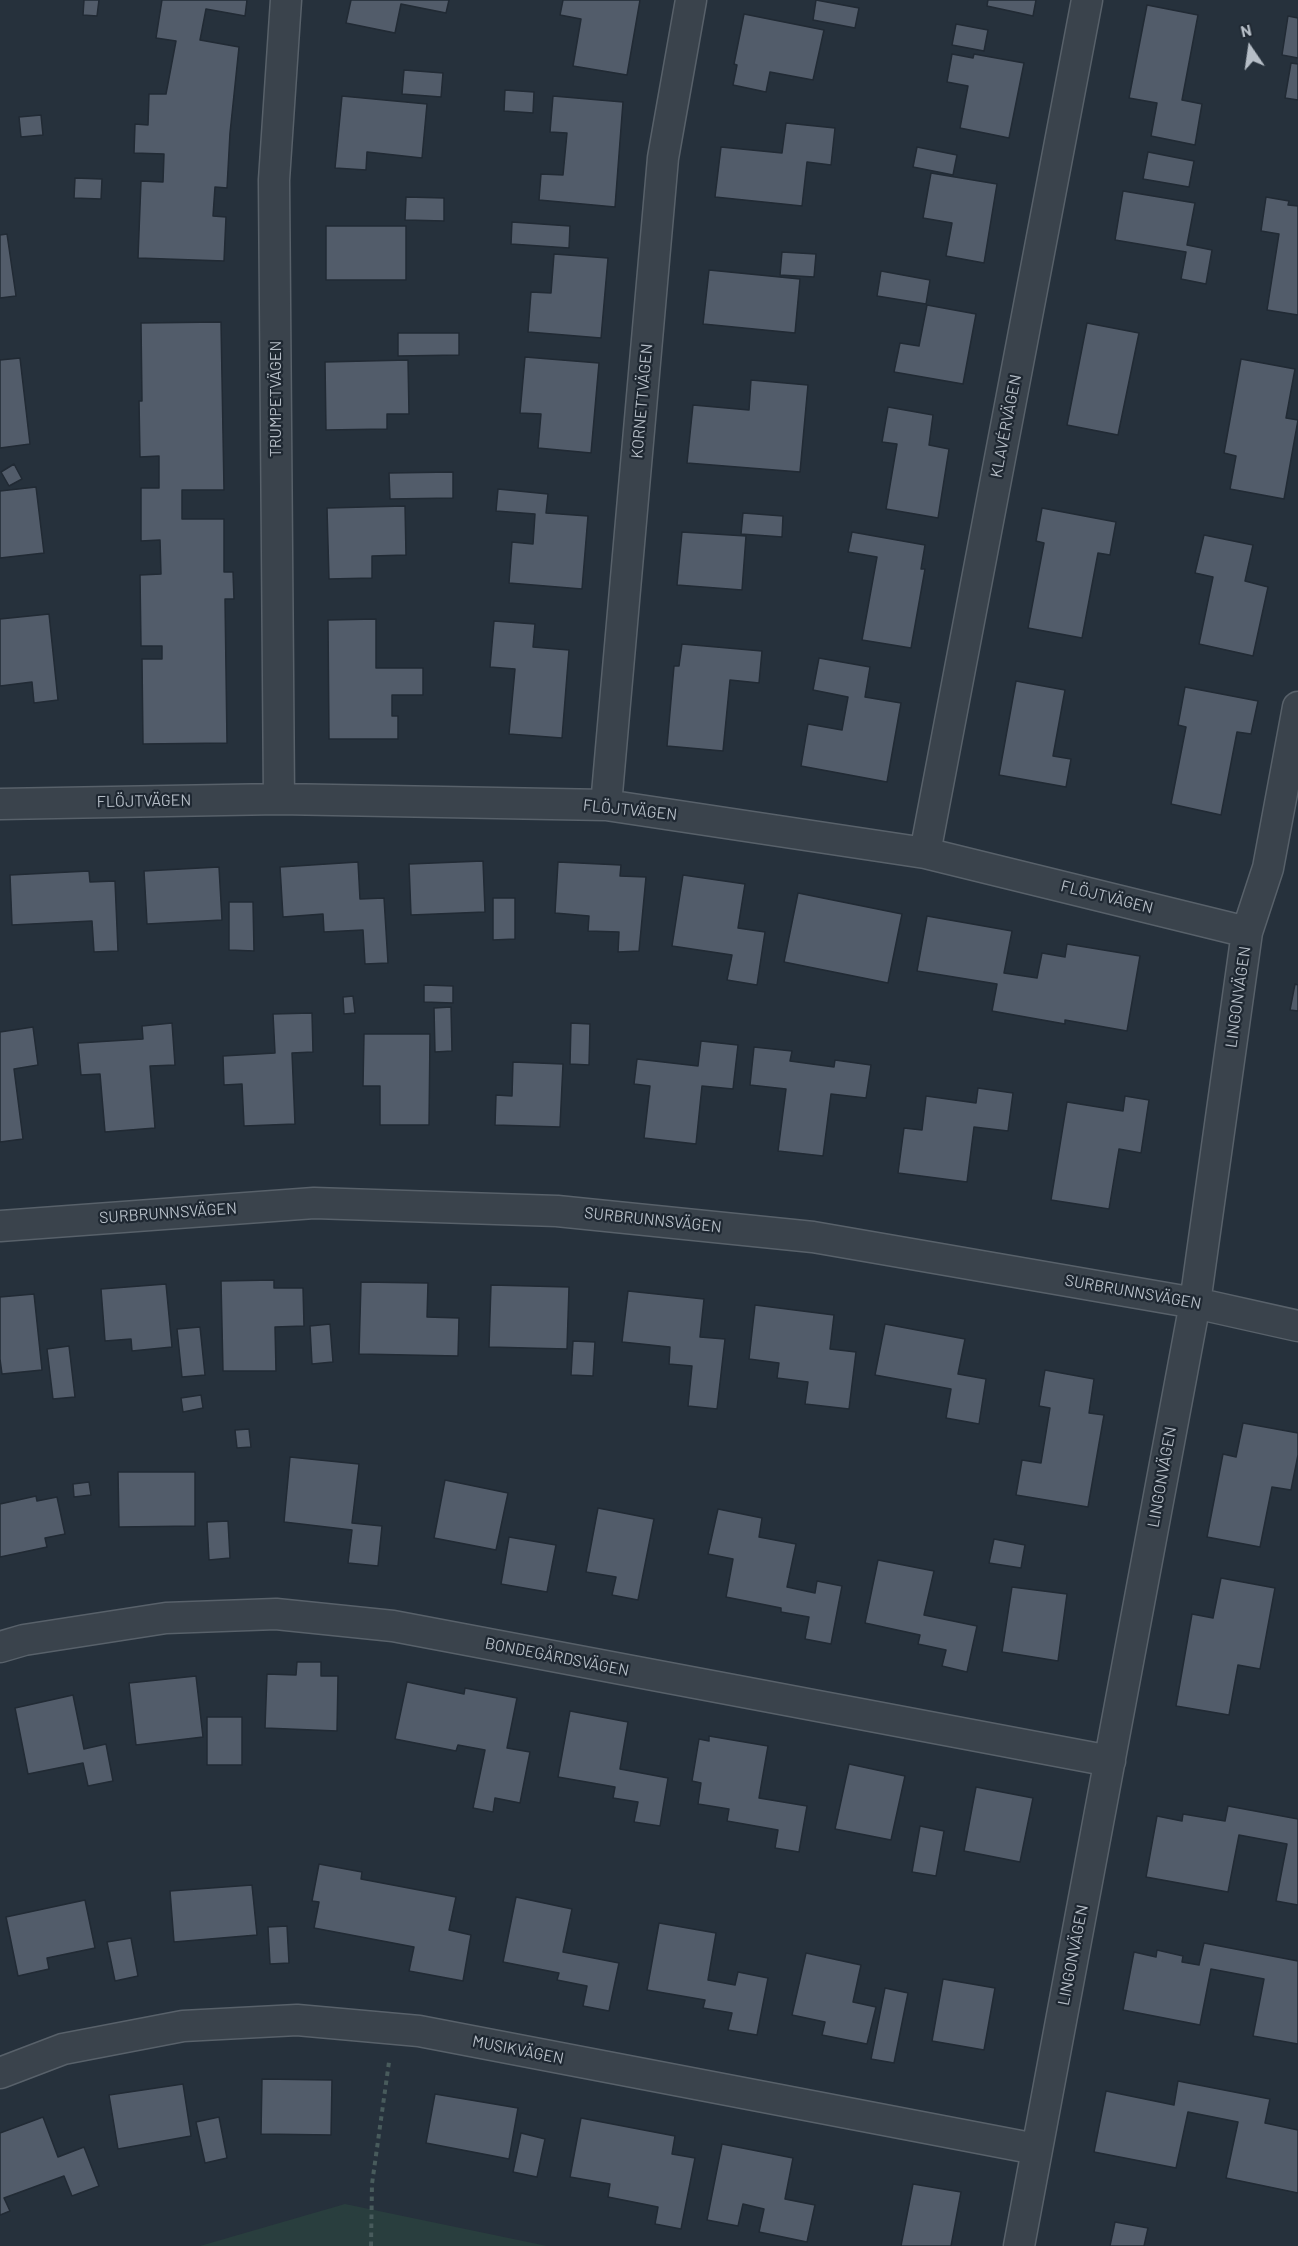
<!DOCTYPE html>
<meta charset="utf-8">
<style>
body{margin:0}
#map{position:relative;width:1298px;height:2246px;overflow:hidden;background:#26313c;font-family:Barlow,sans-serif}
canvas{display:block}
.north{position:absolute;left:1220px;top:18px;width:60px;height:60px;-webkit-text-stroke:4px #1f2832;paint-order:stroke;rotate:347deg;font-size:16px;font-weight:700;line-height:24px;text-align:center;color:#b6bec7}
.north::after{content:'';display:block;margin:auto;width:21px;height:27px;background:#b6bec7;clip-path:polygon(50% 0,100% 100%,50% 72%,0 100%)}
</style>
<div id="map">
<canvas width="1298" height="2246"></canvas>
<div class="north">N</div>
</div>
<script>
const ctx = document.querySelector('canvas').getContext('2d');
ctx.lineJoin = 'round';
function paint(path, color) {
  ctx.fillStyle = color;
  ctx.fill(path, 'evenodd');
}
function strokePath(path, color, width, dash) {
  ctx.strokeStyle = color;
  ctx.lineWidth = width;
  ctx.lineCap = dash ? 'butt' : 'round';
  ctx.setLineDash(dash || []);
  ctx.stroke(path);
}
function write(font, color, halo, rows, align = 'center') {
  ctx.font = font + ' Barlow,sans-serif';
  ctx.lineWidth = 4.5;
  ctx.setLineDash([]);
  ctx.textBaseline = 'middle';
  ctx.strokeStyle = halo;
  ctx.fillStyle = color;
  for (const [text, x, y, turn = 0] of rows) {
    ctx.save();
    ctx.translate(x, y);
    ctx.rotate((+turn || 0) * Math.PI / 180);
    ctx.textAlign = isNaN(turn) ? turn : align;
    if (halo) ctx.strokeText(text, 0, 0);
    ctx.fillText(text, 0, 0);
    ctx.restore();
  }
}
const green = new Path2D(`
 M345 2204 547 2246H200Z`);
const building = new Path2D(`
 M84 0H99L97 16 83 15Z
 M162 0H247L245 16 206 9 200 40 239 47 230 133 227 188 215 187 213 216 226 217 224 261 138 258 141 181 163 182 164 154 134 153 135 124 148 125 149 94H166L176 41 156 38Z
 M351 0H449L446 13 401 4 395 33 346 23Z
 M563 0H640L627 75 573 66 581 19 560 15Z
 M816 0 859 8 855 28 813 20Z
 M988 0H1036L1033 16 987 6Z
 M1147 5 1198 15 1182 100 1202 104 1195 145 1151 136 1157 103 1129 98Z
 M744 14 824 30 813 80 770 72 766 92 733 85 737 65 734 64Z
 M1288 16 1298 18V58L1282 55Z
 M956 24 988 30 984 51 952 45Z
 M952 54 973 58 974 54 1024 63 1009 138 960 128 968 86 947 82Z
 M1291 63 1298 64V100L1285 98Z
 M404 70 443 73 441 97 402 94Z
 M505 90 534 92 533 113 504 111Z
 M342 96 427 104 422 158 367 152 366 170 335 168Z
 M553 96 623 102 615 207 539 200 541 174 563 175 567 133 550 132Z
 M41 115 43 135 21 137 19 117Z
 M786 123 835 128 831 165 807 162 802 206 715 197 721 147 782 153Z
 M917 147 957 155 953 175 913 167Z
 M1148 152 1194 161 1189 187 1143 179Z
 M931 173 997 184 984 263 946 256 952 223 923 218Z
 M75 178 102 179 101 199 74 198Z
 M1123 191 1195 203 1187 245 1212 250 1206 284 1181 279 1186 252 1115 240Z
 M406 197 444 198V221L405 220Z
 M1266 197 1289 201 1288 205 1298 206V315L1267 310 1279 234 1261 231Z
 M512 222 570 226 569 248 511 244Z
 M326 226H406V280H326Z
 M7 234 16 296 0 298V235Z
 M782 252 816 254 814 277 780 275Z
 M554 254 608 258 601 338 528 332 531 292 551 293Z
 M709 270 800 279 795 333 703 324Z
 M881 271 930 280 926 304 877 296Z
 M927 305 976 314 963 384 894 372 900 343 919 346Z
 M221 322 224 490H182V519H224V572H233L234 599H225L227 743 143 744 142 659H162V646H141L140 575 161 574 160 540 141 541V488H159V456L140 457 139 401H142L141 323Z
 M1087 323 1139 333 1118 435 1067 425Z
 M398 333H459V355L398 356Z
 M525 357 599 363 591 453 538 448 541 414 520 413Z
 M20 358 30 444 0 448V360Z
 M1241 359 1295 369 1286 418 1298 420 1284 499 1230 489 1236 456 1224 453Z
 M408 360 409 414H387V429L326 430 325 362Z
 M751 380 808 385 800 472 687 463 693 405 749 410Z
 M888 407 933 415 929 445 949 449 938 518 886 509 897 444 882 442Z
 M14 464 22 479 9 486 1 472Z
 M453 472V498L390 499 389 473Z
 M36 487 44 553 0 558V491Z
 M498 489 548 494 546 513 588 516 582 589 509 583 512 542 533 544 535 514 496 511Z
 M405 506 406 555 372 556V578L329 579 327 508Z
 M1042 508 1116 522 1110 555 1098 553 1082 638 1028 628 1044 543 1036 541Z
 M743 513 783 516 782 537 741 534Z
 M682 532 746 536 742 590 677 585Z
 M852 532 925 545 921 569H925L911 648 862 640 877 557 848 552Z
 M1204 535 1253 545 1245 581 1268 587 1253 656 1199 644 1213 577 1195 573Z
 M49 614 58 700 34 703 32 682 0 686V619Z
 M376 619V668H423V695H392V716H398V739H329L328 620Z
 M494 621 535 624 533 647 569 650 562 738 509 734 515 669 490 667Z
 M682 644 762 651 759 683 730 680 723 751 667 746 674 666H679Z
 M819 658 870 667 865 697 901 703 887 782 801 766 808 724 842 730 848 697 813 690Z
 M1016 681 1065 690 1053 756 1071 759 1066 787 999 775Z
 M1185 687 1258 701 1251 734 1237 732 1221 815 1171 804 1186 727 1178 725Z
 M483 861 485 912 411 915 409 864Z
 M358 862 360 899 384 898 388 963 365 964 363 930 324 932 323 914 283 917 280 867Z
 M558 862 621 865 620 876 646 877 639 951 618 952 619 932 588 931 589 916 555 913Z
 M219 867 222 920 147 924 144 871Z
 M89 871 90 882 115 881 118 951 94 952 92 921 12 925 10 875Z
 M683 875 745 884 738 928 765 932 757 985 727 980 732 955 672 946Z
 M798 893 902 914 888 983 784 962Z
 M493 898H515V939L493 940Z
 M229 902H253L254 951 229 950Z
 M927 916 1012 931 1004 973 1037 978 1042 953 1065 957 1067 944 1140 956 1127 1031 1065 1020V1024L992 1011 997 984 917 971Z
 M1295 984 1298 985V1011L1290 1010Z
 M424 985 453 986V1003L424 1002Z
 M353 996 355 1013 344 1014 343 997Z
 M451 1007 452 1051 435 1052 434 1008Z
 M312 1013 313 1052 292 1053 295 1124 244 1126 242 1084 224 1085 223 1056 275 1053 273 1014Z
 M172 1023 175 1065 150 1066 155 1128 105 1132 100 1074 81 1075 78 1043 143 1039 142 1026Z
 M571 1023 590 1024 589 1065 570 1064Z
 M33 1027 38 1065 14 1069 23 1139 0 1142V1032Z
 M364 1034H430L429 1125H380V1086H363Z
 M701 1041 738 1045 733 1089 702 1086 696 1144 644 1138 650 1086 634 1084 637 1059 698 1066Z
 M754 1047 792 1051 790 1061 834 1067 835 1060 871 1065 866 1098 831 1094 823 1156 778 1151 786 1089 750 1085Z
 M513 1062 563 1064 560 1127 495 1125 496 1095 512 1096Z
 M978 1088 1013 1093 1008 1131 974 1127 967 1182 898 1173 904 1128 922 1130 926 1096 976 1103Z
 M1125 1096 1149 1100 1141 1153 1119 1149 1109 1209 1051 1200 1067 1102 1123 1111Z
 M274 1280V1288H303L304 1326 275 1327 276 1371H223L221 1281Z
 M361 1282 428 1283 427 1317 459 1318 458 1356 359 1354Z
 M166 1284 172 1347 132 1351 131 1339 105 1341 101 1289Z
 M491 1285 569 1287 567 1349 489 1347Z
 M628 1291 704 1299 700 1337 725 1339 717 1409 688 1406 692 1366 669 1364 670 1347 622 1342Z
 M34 1294 42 1370 2 1374 0 1359V1297Z
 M755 1305 834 1315 830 1349 856 1352 849 1409 805 1404 808 1382 777 1378 779 1363 749 1359Z
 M330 1324 333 1362 312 1364 310 1326Z
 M885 1324 965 1339 958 1374 986 1379 979 1424 946 1418 951 1389 875 1375Z
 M200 1327 205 1375 182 1377 177 1329Z
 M573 1341 595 1342 593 1376 571 1375Z
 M69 1346 75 1397 53 1399 47 1349Z
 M1045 1370 1094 1379 1089 1413 1104 1415 1088 1507 1016 1495 1022 1460 1041 1463 1050 1408 1039 1406Z
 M201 1395 203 1408 183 1412 181 1398Z
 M1243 1423 1298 1433V1455L1291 1490 1272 1487 1260 1547 1207 1537 1223 1454 1236 1457Z
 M249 1429 251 1447 237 1448 235 1430Z
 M290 1457 359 1464 352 1523 382 1526 378 1566 348 1563 352 1530 284 1522Z
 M118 1472H195V1526L119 1527Z
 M445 1480 508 1493 496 1550 434 1538Z
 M89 1482 91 1495 74 1497 73 1484Z
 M36 1496 37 1501 57 1497 65 1534 45 1538 47 1547 0 1557V1504Z
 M598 1508 654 1519 638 1600 612 1595 616 1577 586 1572Z
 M718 1509 762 1518 759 1537 796 1544 787 1587 815 1593 817 1581 842 1586 831 1644 805 1639 809 1617 781 1612V1608L726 1597 733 1559 708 1554Z
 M228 1521 230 1558 209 1560 207 1522Z
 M509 1537 556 1545 547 1592 501 1584Z
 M994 1539 1025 1545 1021 1568 989 1563Z
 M878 1560 934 1571 924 1615 977 1626 967 1672 942 1666 946 1650 918 1644 920 1635 865 1623Z
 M1221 1578 1275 1588 1260 1669 1238 1665 1229 1715 1176 1706 1192 1614 1213 1618Z
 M1012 1587 1067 1594 1058 1661 1002 1652Z
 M297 1662H321V1676H338L337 1731 265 1728 267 1674 296 1675Z
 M196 1676 203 1737 136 1745 129 1683Z
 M407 1682 464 1694 465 1688 517 1698 507 1748 530 1752 520 1803 495 1798 493 1812 473 1808 485 1750 458 1745 456 1751 395 1739Z
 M73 1695 84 1749 106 1744 113 1781 88 1786 83 1763 28 1774 15 1708Z
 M570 1711 628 1722 620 1769 668 1778 660 1826 634 1822 638 1802 613 1798 615 1787 558 1777Z
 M207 1717H242V1765H207Z
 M709 1736 768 1746 759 1798 807 1806 799 1852 775 1848 778 1830 727 1821 729 1809 698 1804 701 1783 692 1781 699 1739 709 1741Z
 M849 1764 905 1776 891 1840 835 1829Z
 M976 1787 1033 1798 1020 1862 964 1851Z
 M1228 1806 1298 1819V1905L1276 1901 1287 1844 1239 1835 1228 1892 1146 1877 1157 1816 1182 1821 1183 1814 1225 1821Z
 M920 1826 944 1831 936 1876 912 1872Z
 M319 1864 362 1872 361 1879 456 1897 449 1930 471 1935 463 1981 409 1971 414 1947 314 1928 319 1902 312 1901Z
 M252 1885 257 1935 174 1942 170 1891Z
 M516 1897 572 1909 563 1952 619 1963 609 2011 583 2006 587 1986 557 1980 559 1973 503 1962Z
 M85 1900 95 1948 47 1958 49 1969 18 1976 6 1917Z
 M659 1923 716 1933 708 1980 735 1985 738 1972 768 1978 757 2035 728 2030 732 2013 703 2008 705 2000 647 1990Z
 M287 1926 289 1963 270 1964 268 1927Z
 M131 1938 138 1976 115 1981 107 1942Z
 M1204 1943 1298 1961V2044L1253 2036 1264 1979 1211 1969 1200 2025 1123 2010 1134 1952 1156 1957 1157 1950 1183 1956 1182 1962 1199 1965Z
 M806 1953 861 1965 853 2002 876 2007 867 2044 822 2035 825 2022 792 2015Z
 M943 1979 995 1988 984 2050 932 2041Z
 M885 1988 908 1993 894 2063 871 2059Z
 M262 2079 332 2080 331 2135 261 2134Z
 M1178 2081 1270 2099 1265 2123 1298 2130V2193L1226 2178 1238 2122 1188 2112 1176 2168 1094 2152 1106 2091 1174 2105Z
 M183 2084 191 2136 118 2149 109 2095Z
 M435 2094 518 2108 509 2159 426 2143Z
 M43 2117 58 2157 84 2147 99 2186 72 2196 64 2176 4 2198 10 2211 0 2215V2133Z
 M219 2117 227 2158 205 2163 196 2122Z
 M581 2118 675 2136 672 2154 695 2158 681 2229 655 2224 658 2207 608 2197 610 2184 570 2177Z
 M521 2133 545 2139 537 2177 513 2172Z
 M722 2144 793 2158 785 2199 815 2205 807 2242 759 2232 764 2209 743 2204 738 2226 707 2220Z
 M913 2184 961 2192 951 2246H901Z
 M1115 2222 1148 2228 1144 2246H1110Z`);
const path = new Path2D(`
 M371 2246 372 2184 389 2062`);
const street = new Path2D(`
 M279 799 274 180 286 0
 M0 804 279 799 606 805 925 853 1247 932
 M606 805 663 158 691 0
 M925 853 1087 0
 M0 1226 314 1203 557 1211 813 1237 1195 1303 1298 1326
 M0 1647 24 1640 166 1618 276 1614 393 1626 1110 1761
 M0 2073 63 2049 183 2026 297 2020 419 2031 1036 2149
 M1019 2246 1195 1303 1247 932 1268 868 1298 707`);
const streetNames = [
 ["TRUMPETVÄGEN",276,399,-90],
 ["KORNETTVÄGEN",642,401,-85],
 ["KLAVÉRVÄGEN",1006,426,-79],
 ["FLÖJTVÄGEN",144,801,-1],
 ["FLÖJTVÄGEN",630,810,6],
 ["FLÖJTVÄGEN",1107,897,14],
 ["LINGONVÄGEN",1238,997,-82],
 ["SURBRUNNSVÄGEN",168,1213,-4],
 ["SURBRUNNSVÄGEN",653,1220,6],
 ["SURBRUNNSVÄGEN",1133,1292,10],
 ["LINGONVÄGEN",1162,1477,-80],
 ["BONDEGÅRDSVÄGEN",557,1657,11],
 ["LINGONVÄGEN",1073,1955,-79],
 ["MUSIKVÄGEN",518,2050,11]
];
paint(green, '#293e3e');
paint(building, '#525c6a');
strokePath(building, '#212a34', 1.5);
strokePath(street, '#58616a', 33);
strokePath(path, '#485b5c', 4, [4.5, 4.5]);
strokePath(street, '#3a434c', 30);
write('16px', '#b6bec7', '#1f2832', streetNames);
</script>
